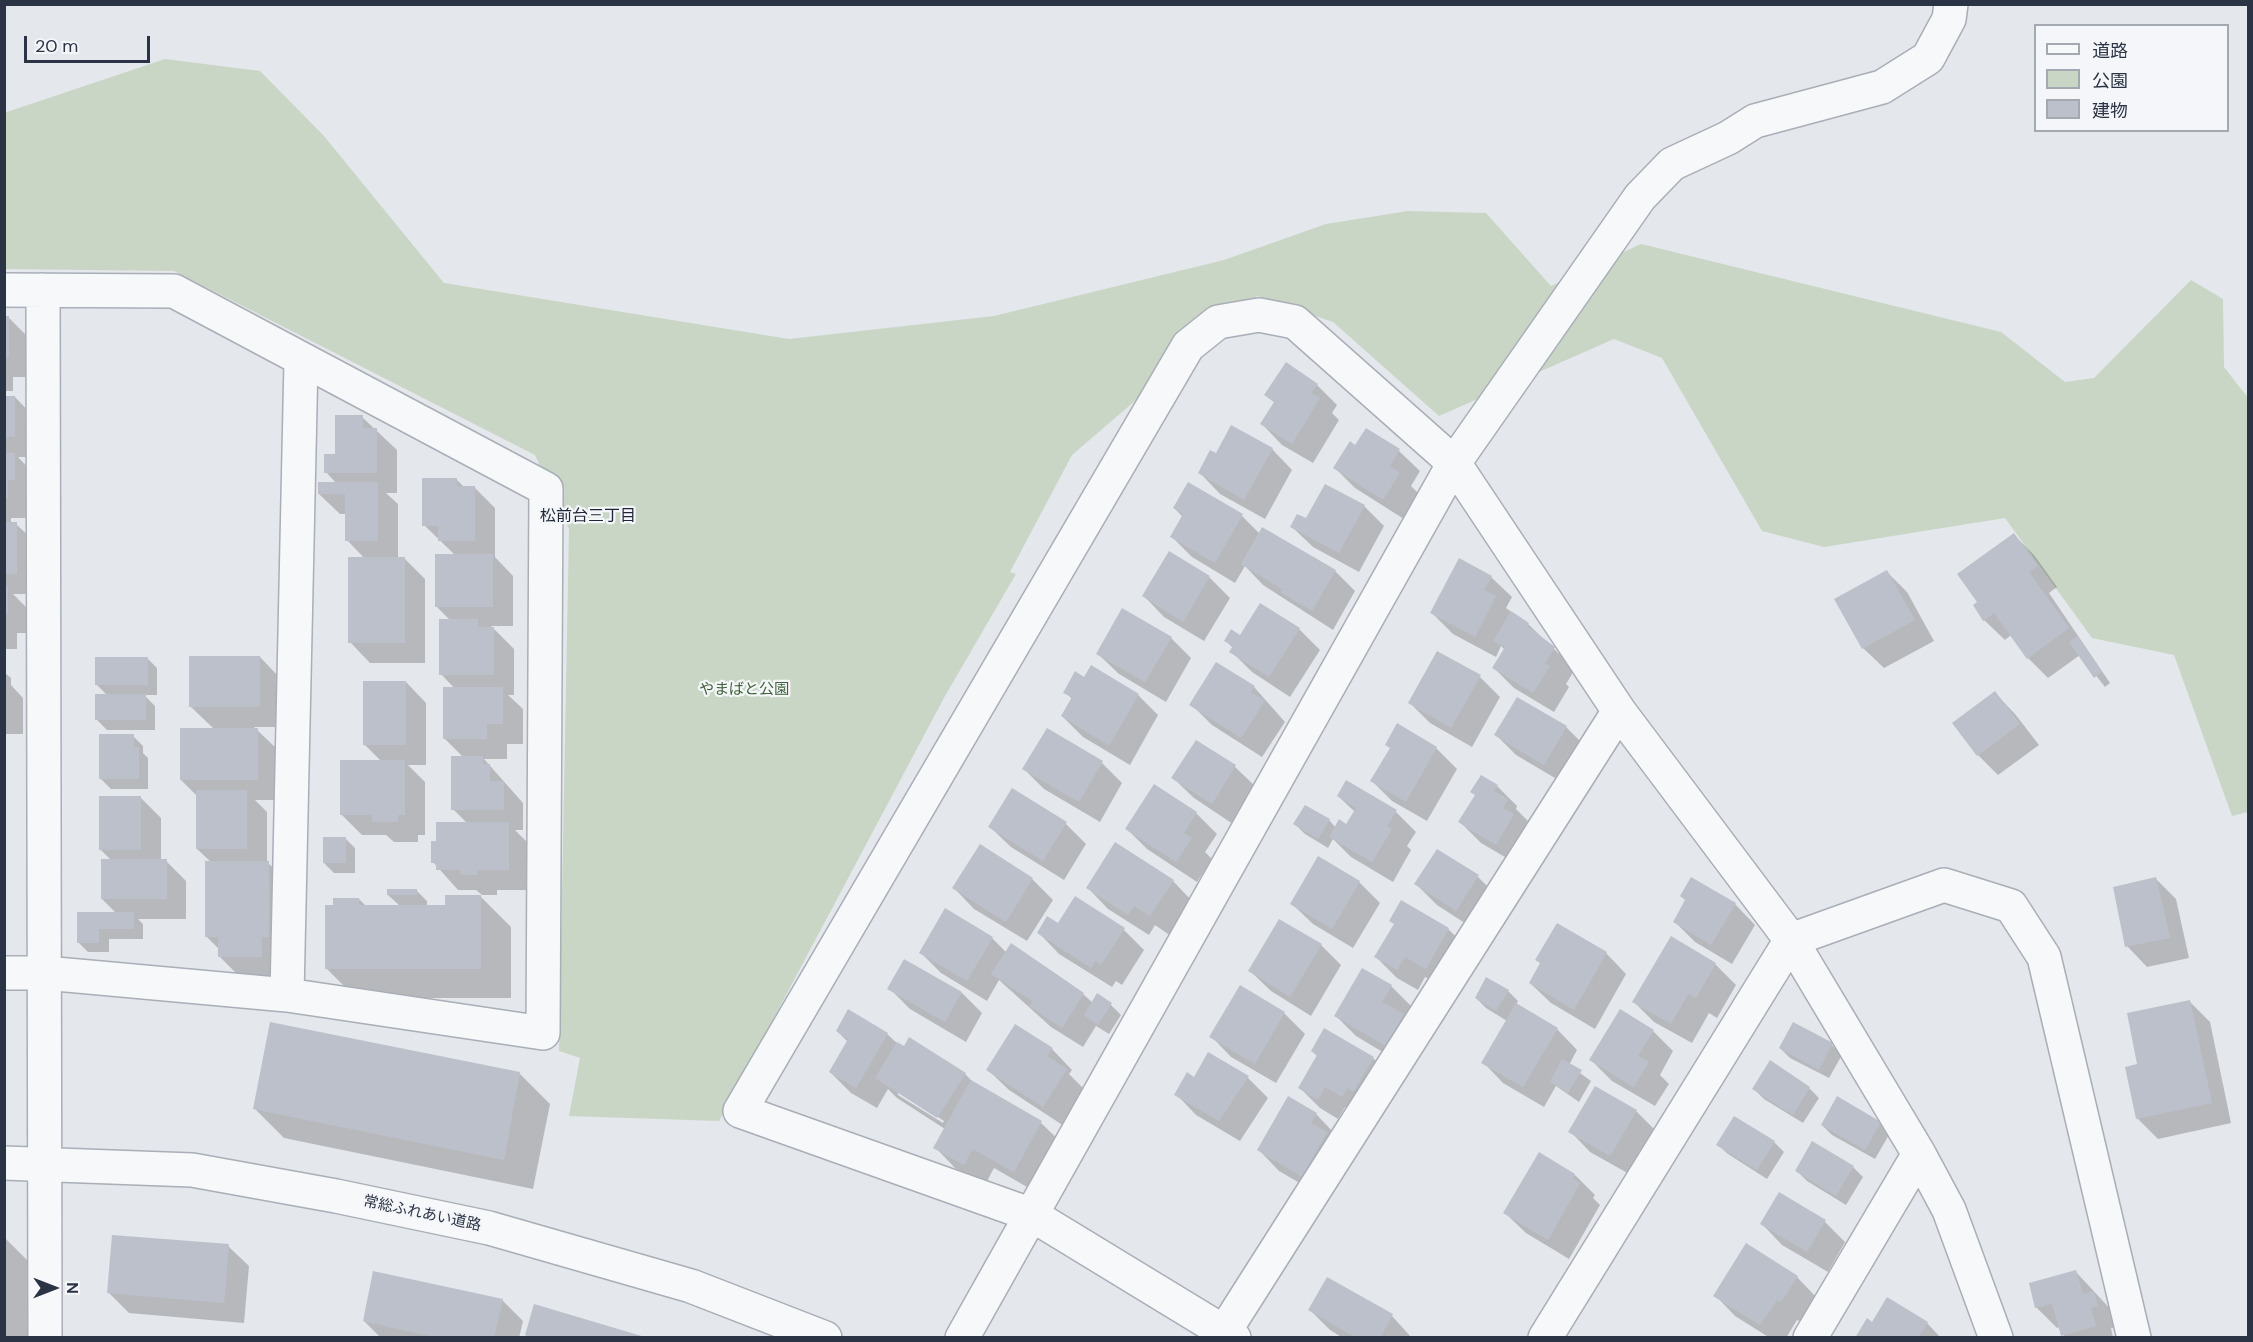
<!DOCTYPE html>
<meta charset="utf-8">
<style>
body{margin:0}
#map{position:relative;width:2253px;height:1342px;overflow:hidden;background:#e4e7ec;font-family:"DM Sans","Noto Sans JP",sans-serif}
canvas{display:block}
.frame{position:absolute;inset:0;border:6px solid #2b3445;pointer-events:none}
.legend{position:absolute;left:2034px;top:24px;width:195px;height:108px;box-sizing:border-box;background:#f4f6f9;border:2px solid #a4a8b1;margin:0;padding:8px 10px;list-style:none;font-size:18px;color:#2b3445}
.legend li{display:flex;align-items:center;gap:12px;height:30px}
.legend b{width:30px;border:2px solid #a4a8b1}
.north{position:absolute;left:24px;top:1258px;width:60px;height:60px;-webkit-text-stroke:4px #f4f6f9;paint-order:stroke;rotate:90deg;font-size:16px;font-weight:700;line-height:24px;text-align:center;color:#2b3445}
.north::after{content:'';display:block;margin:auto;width:21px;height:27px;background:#2b3445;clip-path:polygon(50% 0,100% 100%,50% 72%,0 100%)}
.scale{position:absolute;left:24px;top:36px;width:126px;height:27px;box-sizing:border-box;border:3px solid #2b3445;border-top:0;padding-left:8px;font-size:18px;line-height:21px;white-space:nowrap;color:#2b3445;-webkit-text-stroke:4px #f4f6f9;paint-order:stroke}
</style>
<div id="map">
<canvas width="2253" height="1342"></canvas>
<div class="frame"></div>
<ul class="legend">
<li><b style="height:8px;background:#f7f8fa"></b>道路</li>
<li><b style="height:16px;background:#c9d6c5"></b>公園</li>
<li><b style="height:16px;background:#bbc0ca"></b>建物</li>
</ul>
<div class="north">N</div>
<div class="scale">20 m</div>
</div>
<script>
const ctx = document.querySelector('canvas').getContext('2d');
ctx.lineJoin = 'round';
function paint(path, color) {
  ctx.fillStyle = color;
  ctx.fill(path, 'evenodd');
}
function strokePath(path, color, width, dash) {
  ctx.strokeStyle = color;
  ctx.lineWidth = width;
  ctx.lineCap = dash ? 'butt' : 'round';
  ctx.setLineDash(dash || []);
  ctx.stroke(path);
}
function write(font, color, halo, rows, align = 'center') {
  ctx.font = font + ' "DM Sans","Noto Sans JP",sans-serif';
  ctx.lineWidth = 4.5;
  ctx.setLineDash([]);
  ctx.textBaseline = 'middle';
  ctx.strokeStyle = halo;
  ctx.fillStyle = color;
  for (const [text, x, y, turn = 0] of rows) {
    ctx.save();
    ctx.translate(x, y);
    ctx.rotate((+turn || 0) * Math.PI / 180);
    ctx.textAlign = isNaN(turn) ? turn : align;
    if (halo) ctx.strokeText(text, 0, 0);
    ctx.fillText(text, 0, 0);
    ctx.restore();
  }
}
const green = new Path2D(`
 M165 59 260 71 324 136 444 283 789 339 994 316 1224 260 1326 224 1408 211 1486 213 1551 286 1641 244 2001 332 2065 382 2094 378 2191 280 2223 299 2224 367 2248 398V812L2232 816 2174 655 2092 638 2005 518 1824 547 1762 531 1662 358 1614 339 1439 416 1333 322 1257 296 1072 455 1010 572 1016 574 945 696 719 1121 569 1116 580 1058 559 1051 569 529 535 455 174 271 5 269 4 113Z`);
const shadow = new Path2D(`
 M4 317H8L29 338V377H13V391H4Z
 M1317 385 1337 405 1332 413 1339 420 1313 463 1282 445 1262 424 1275 403 1266 395Z
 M4 397H15L35 418V457H18L35 475 27 518H11V524H16L37 544V594H13L28 609V633H17V649H4Z
 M362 417 397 450V493H386L398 504V559H405L425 579V663H370L350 642 365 559 347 540V514H340L319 494 337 484 326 472Z
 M1366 430 1399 451 1420 471 1411 486 1419 494 1404 519 1355 488 1335 468 1356 447Z
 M1272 449 1292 470 1265 519 1220 494 1200 473 1217 455Z
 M456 479 464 487H474L495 508V557L513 576V626H491L514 649V695H508L523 709V744H507V759H484L523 803V830H515L529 844V890H497V895H482L476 890H458L433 862 438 843 467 823 453 809 463 757 445 739 455 689 441 674 451 621 436 606 455 555 424 525Z
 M1364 506 1384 526 1359 572 1313 547 1292 527Z
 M1174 508 1242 516 1260 534 1335 571 1355 591 1333 630 1263 585 1245 566 1235 583 1192 557 1172 537 1183 517Z
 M2014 535 2034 555 2057 587 2049 593 2110 683 2105 687 2080 655 2048 678 2028 658 2011 635 2005 640 1984 620 1979 602Z
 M1170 553 1210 578 1230 598 1204 641 1164 617 1144 596Z
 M1886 571 1907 592 1934 641 1884 668 1863 648Z
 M1491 577 1512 597 1506 608 1528 624 1575 669 1566 684 1569 687 1554 712 1514 688 1494 668 1505 650 1501 646 1496 657 1453 634 1432 613Z
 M1261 605 1299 629 1320 650 1290 697 1252 672 1231 651 1233 648 1226 641 1240 637Z
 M1171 638 1191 658 1166 702 1119 674 1098 654Z
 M260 657 280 678V727H254L278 750V800H255L267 812V862L289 883 282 977H240L219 956V949L207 937 211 862 197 849V796L181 780 214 729 190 706Z
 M147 658 157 668V695H144L155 706V730H107L97 720 108 696 97 685Z
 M4 672 11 678V685L23 698V734H4Z
 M1480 677 1500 697 1472 747 1430 723 1410 703Z
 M1084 679 1138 695 1158 715 1130 765 1083 737 1062 716 1072 699 1065 692Z
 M406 682 426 703V765H408L425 782V835H418V842H394L386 835H362L341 814 381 761 364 744Z
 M1254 687 1285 722 1262 757 1212 725 1191 704Z
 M1995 693 2015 714 2039 745 1998 775 1978 755Z
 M1398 725 1436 748 1457 769 1427 821 1392 801 1372 781 1391 749Z
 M1566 727 1587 748 1565 784 1516 755 1496 735Z
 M133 736 143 746V753L148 758V789H111L101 779Z
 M1196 742 1235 767 1256 787 1233 824 1194 798 1173 778Z
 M1102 763 1122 783 1100 822 1044 789 1024 769Z
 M1154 786 1196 813 1217 834 1205 852 1212 859 1197 882 1147 849 1127 829Z
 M1497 786 1517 806 1516 809 1528 821 1525 826 1534 836 1517 864 1481 843 1460 822Z
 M1338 796 1396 812 1416 832 1407 846 1411 850 1393 882 1351 857 1333 839 1328 848 1305 834 1295 824 1329 820 1336 828 1347 826 1355 812Z
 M140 797 161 818V861H166L186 881V919H138L143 924V939H109V952H88L78 942 117 914 102 899 112 861 101 850Z
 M1066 824 1086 844 1064 880 1011 847 990 827Z
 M345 838 355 848V873H334L324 863Z
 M980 846 1032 879 1053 900 1027 941 974 909 954 888Z
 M1319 858 1359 882 1380 903 1353 948 1313 924 1292 904Z
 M1478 877 1498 897 1477 931 1437 905 1416 884Z
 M2156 879 2176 899 2189 958 2147 967 2127 946Z
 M1173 881 1193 902 1171 936 1155 925 1149 935 1108 909 1088 888Z
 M417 891 427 901V906H447L481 897 511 927V998H356L326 968 359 899 366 906H400L388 895Z
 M1075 898 1124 930 1144 950 1122 985 1116 981 1112 987 1059 954 1039 933 1058 925Z
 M1735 904 1755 925 1732 964 1695 942 1675 922Z
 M1448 929 1469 949 1446 989 1425 977 1418 990 1397 978 1376 957Z
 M992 938 1007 953 1083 994 1093 1003 1097 995 1111 1005 1121 1015 1109 1034 1096 1026 1083 1047 1051 1027 999 980 987 1001 941 973 921 953Z
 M1671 938 1715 964 1736 985 1717 1018 1709 1013 1692 1043 1654 1022 1634 1002Z
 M1321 945 1341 965 1311 1016 1271 991 1250 971Z
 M1606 953 1626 974 1595 1029 1551 1003 1530 983Z
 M1391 986 1411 1006 1405 1018 1406 1066 1356 1036 1336 1016Z
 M1240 987 1284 1013 1305 1034 1276 1083 1231 1057 1211 1036Z
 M889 988 962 993 982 1013 966 1042 910 1009Z
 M1508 991 1518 1001 1516 1005 1557 1029 1577 1050 1569 1065 1591 1081 1579 1102 1556 1086 1544 1107 1503 1083 1483 1062 1507 1021 1486 1008 1476 998Z
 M2189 1001 2210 1022 2231 1123 2158 1139 2137 1118 2139 1065Z
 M837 1031 887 1034 898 1044 965 1074 976 1085 1041 1123 1062 1143 1034 1191 994 1168 985 1185 955 1168 935 1147 945 1129 897 1098 888 1089 877 1108 851 1093 830 1072 848 1042ZM898 1091 944 1121 943 1123 898 1095Z
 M1653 1031 1673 1051 1660 1075 1669 1084 1655 1106 1612 1081 1591 1060Z
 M1832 1045 1842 1055 1829 1078 1790 1058 1780 1048Z
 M1052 1049 1072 1070 1069 1074 1086 1091 1064 1126 1009 1090 988 1070Z
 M1312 1051 1373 1058 1393 1079 1363 1117 1345 1107 1338 1119 1320 1108 1300 1088 1318 1057Z
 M1209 1054 1248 1078 1268 1098 1240 1141 1196 1115 1176 1094 1194 1079Z
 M520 1074 550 1104 533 1189 284 1138 254 1108Z
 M1809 1088 1819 1098 1803 1123 1764 1099 1754 1089Z
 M1636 1111 1657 1132 1631 1175 1590 1152 1570 1131Z
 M1316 1114 1336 1135 1322 1196 1279 1171 1259 1150Z
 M1735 1118 1774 1142 1784 1152 1767 1179 1728 1154 1718 1145Z
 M1880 1123 1890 1133 1875 1159 1832 1135 1822 1125Z
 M1853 1167 1863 1177 1846 1205 1807 1181 1797 1171Z
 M1575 1175 1595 1195 1593 1198 1600 1205 1569 1259 1526 1233 1505 1213Z
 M1825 1222 1845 1242 1828 1272 1782 1245 1762 1224Z
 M4 1237 27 1260V1338H4Z
 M228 1246 249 1266 244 1323 129 1313 109 1293Z
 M2076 1272 2114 1313 2118 1327 2111 1328 2113 1338H2065L2060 1327 2057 1328 2036 1307Z
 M1797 1277 1817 1298 1802 1322 1797 1320 1786 1338H1770L1735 1316 1715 1295Z
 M1327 1279 1392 1316 1412 1338H1343L1330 1330 1310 1310Z
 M502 1300 523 1321 519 1338H381L364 1321Z
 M1927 1323 1941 1338H1857L1872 1324Z`);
const building = new Path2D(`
 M5 316H9V357H5Z
 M1286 362 1318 384 1311 393 1320 398 1292 444 1260 424 1274 402 1264 395Z
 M5 396H15V437H5Z
 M335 415H363V428H377V473H324V454H335Z
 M1231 425 1273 448 1244 500 1198 473 1210 450 1216 453Z
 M1366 428 1400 449 1390 466 1400 473 1383 500 1333 468 1350 441 1355 445Z
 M4 453H15V480H8V498H4Z
 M422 478H457V486H475V541H438V526H422Z
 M318 482H378V541H345V494H318Z
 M1188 482 1243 514 1215 563 1170 537 1183 514 1173 508Z
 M1325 484 1365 505 1339 553 1290 527 1297 514 1306 518Z
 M4 522H17V574H4Z
 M1262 527 1336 570 1312 611 1280 592 1282 589 1241 564Z
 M2014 533 2038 566 2029 572 2069 628 2027 659 1994 613 1983 621 1973 605 1977 602 1957 574Z
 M1169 551 1210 576 1183 622 1142 596Z
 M435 554H493V607H435Z
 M348 557H405V643H348Z
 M1459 558 1492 576 1484 590 1496 596 1475 637 1430 613Z
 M1887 570 1915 620 1862 649 1834 599Z
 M4 587H8V613H4Z
 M1260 603 1300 628 1269 677 1229 652 1233 646 1224 641 1231 629 1240 635Z
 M1122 608 1172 637 1145 682 1096 654Z
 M1511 611 1529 623 1527 626 1555 647 1545 664 1550 666 1533 693 1492 668 1505 647 1493 641Z
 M439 619H478V627H494V675H439Z
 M2077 636 2102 672 2094 678 2069 642Z
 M1437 651 1481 675 1451 728 1408 703Z
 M189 656H260V707H189Z
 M95 657H148V685H95Z
 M1216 662 1255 686 1251 692 1265 701 1241 738 1189 705Z
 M1091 665 1139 694 1109 746 1061 716 1072 697 1063 693 1075 671 1084 677Z
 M363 681H406V745H363Z
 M443 687H503V724H487V739H443Z
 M1995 691 2020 724 1977 756 1952 723Z
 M95 694H146V720H95Z
 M1517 697 1567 726 1544 765 1494 735Z
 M1397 723 1437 747 1406 802 1370 781 1390 748 1385 745Z
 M180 728H258V780H180Z
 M1047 728 1103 761 1079 802 1022 769Z
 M99 734H134V747H139V779H99Z
 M1196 740 1236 765 1212 804 1171 778Z
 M451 756H483V764H490V781H504V810H451Z
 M340 760H405V815H398V822H372V815H340Z
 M1481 775 1498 785 1494 791 1508 799 1503 808 1514 814 1496 845 1458 822 1475 795 1470 792Z
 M1346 780 1397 810 1387 826 1392 829 1372 862 1329 837 1339 819 1346 824 1356 808 1337 796Z
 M1154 784 1197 812 1184 833 1192 838 1176 862 1125 829Z
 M1012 788 1067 822 1043 861 988 827Z
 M196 790H247V849H196Z
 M99 796H141V850H99Z
 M1305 805 1330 819 1318 839 1293 824Z
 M436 822H509V870H477V875H460V870H436V863H431V841H436Z
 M323 837H346V863H323Z
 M1115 842 1174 880 1150 916 1134 906 1128 915 1086 888Z
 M980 844 1033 878 1006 922 952 888Z
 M1437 849 1479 875 1456 911 1414 884Z
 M1318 856 1360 881 1332 929 1290 904Z
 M101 859H167V899H101Z
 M205 861H269V937H262V957H218V937H205Z
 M1691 877 1736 903 1711 945 1673 922 1685 900 1680 896Z
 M2156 877 2170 938 2125 947 2113 887Z
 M387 889H417V895H387Z
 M445 895H481V969H325V905H333V898H359V905H445Z
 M1075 896 1125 928 1101 965 1095 961 1091 968 1037 933 1047 916 1058 923Z
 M1401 900 1449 928 1426 969 1405 957 1397 970 1374 957 1394 924 1389 921Z
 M945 908 993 937 967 981 919 953Z
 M77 912H134V929H99V943H77Z
 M1279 919 1322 944 1290 997 1248 971Z
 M1557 923 1607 952 1574 1010 1529 983 1540 963 1535 960Z
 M1671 936 1716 963 1696 998 1688 994 1671 1024 1632 1002Z
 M1011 943 1084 993 1062 1028 1029 1006 1032 1001 991 974Z
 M904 959 962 992 945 1022 887 989Z
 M1362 968 1392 985 1382 1002 1404 1014 1386 1046 1334 1016Z
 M1486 977 1509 990 1496 1011 1475 998Z
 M1240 985 1285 1012 1255 1064 1209 1037Z
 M1097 993 1112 1003 1098 1025 1084 1015Z
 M2190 1000 2212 1103 2136 1119 2125 1067 2137 1064 2127 1013Z
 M1516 1003 1558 1028 1523 1087 1481 1063Z
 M848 1009 888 1033 856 1088 829 1072 848 1039 836 1031Z
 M1620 1009 1654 1030 1638 1056 1649 1062 1634 1087 1589 1060Z
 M270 1022 520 1072 504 1160 253 1109Z
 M1793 1022 1833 1043 1819 1070 1779 1048Z
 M1015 1024 1053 1048 1047 1056 1067 1069 1043 1107 986 1070Z
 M1324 1028 1374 1057 1353 1092 1348 1088 1342 1097 1325 1087 1318 1100 1298 1088 1317 1055 1311 1051Z
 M909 1037 966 1073 937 1118 875 1078 897 1042 904 1046Z
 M1208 1052 1249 1076 1219 1121 1174 1095 1187 1072 1194 1077Z
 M1562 1059 1582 1070 1568 1093 1550 1082Z
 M1770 1060 1810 1087 1793 1115 1752 1089Z
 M971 1080 1042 1121 1014 1172 973 1149 964 1165 933 1148Z
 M1595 1086 1637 1110 1610 1156 1568 1132Z
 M1288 1096 1317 1113 1311 1123 1327 1132 1302 1177 1257 1150Z
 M1837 1096 1881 1122 1865 1150 1821 1125Z
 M1734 1116 1775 1141 1757 1170 1716 1145Z
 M1812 1141 1854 1166 1836 1196 1795 1171Z
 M1539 1152 1575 1174 1573 1179 1580 1183 1548 1240 1503 1213Z
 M1779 1192 1826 1220 1807 1252 1760 1224Z
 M112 1235 229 1244 224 1303 107 1293Z
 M1746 1243 1798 1276 1781 1302 1777 1300 1760 1325 1713 1296Z
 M2076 1270 2083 1294 2094 1291 2098 1306 2091 1308 2096 1326 2061 1336 2052 1304 2035 1308 2029 1283Z
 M373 1271 503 1299 494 1338H438L363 1321Z
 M1327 1277 1393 1314 1380 1338H1356L1308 1310Z
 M1887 1297 1928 1322 1918 1338H1855L1867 1318 1872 1322Z
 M534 1304 645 1337V1338H531L525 1335Z`);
const minor = new Path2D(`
 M4 290 174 291 546 489 543 1033 287 995 45 973H4
 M43 290 45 1338
 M287 995 301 361
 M4 1163 192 1170 336 1196 489 1228 691 1286 825 1338
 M1224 1332 1619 711
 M962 1338 1454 463 1640 197 1672 164 1728 138 1755 121 1882 87 1928 58 1949 19 1951 4
 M1234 1338 1032 1215 740 1111 1188 346 1218 322 1259 315 1295 322 1454 463 1619 711 1791 940 1919 1154 1949 1210 1996 1338
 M1545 1338 1791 940 1944 885 2011 906 2044 957 2134 1338
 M1810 1338 1919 1154`);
const parkNames = [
 ["やまばと公園",744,690]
];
const streetNames = [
 ["常総ふれあい道路",422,1214,12]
];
const neighbourhoodNames = [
 ["松前台三丁目",588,517]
];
paint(green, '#c9d6c5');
paint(shadow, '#0003');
paint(building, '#bbc0ca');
strokePath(minor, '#a9aeb7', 36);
strokePath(minor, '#f7f8fa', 33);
write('15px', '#3f6138', '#f4f6f9', parkNames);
write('15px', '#2b3445', '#f4f6f9', streetNames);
write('16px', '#1d2536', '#f4f6f9', neighbourhoodNames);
</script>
